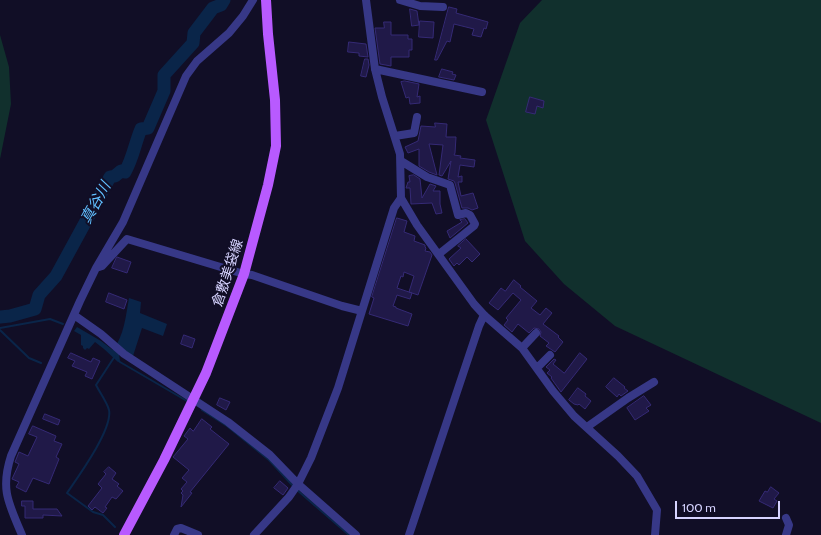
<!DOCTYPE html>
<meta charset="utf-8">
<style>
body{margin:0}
#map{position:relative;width:821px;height:535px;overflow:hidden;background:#110e26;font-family:Cabin,sans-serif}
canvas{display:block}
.scale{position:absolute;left:675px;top:501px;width:105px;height:18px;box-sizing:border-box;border:2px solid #d6d3ff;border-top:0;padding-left:5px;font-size:12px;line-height:14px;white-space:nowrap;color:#d6d3ff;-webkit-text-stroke:3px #110e26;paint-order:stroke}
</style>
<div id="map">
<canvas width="821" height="535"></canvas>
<div class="scale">100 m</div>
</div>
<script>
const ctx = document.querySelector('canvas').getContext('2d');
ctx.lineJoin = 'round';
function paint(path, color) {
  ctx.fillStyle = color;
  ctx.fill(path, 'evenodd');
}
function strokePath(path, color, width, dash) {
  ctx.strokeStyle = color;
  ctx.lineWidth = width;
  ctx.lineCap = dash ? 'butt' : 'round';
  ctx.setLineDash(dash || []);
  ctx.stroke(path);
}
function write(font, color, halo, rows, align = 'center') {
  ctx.font = font + ' Cabin,"Noto Sans JP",sans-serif';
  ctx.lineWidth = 4;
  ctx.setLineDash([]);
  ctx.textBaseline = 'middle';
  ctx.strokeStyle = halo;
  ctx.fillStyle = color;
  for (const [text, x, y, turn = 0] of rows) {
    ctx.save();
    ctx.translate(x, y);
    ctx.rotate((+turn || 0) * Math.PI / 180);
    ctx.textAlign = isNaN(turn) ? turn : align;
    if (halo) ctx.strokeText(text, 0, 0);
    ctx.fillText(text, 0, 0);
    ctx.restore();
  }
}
const green = new Path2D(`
 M542 0H821V423L615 326 564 284 525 241 486 120 520 23Z
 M0 35 9 67 11 104 0 159Z`);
const water = new Path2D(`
 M129 298 141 302 140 313 167 324 163 336 142 328 133 356 119 354 120 361 118 362 104 349 95 342 89 349 87 348 85 350 83 348V346L81 345V335L74 331 77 327 101 341 113 350C124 336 126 315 129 298Z`);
const stream = new Path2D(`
 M0 328 50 319 63 324
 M0 330 29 358 41 363
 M115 356 96 385C100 393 107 402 109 410 113 429 78 477 67 493L93 512 103 515 115 527
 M118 360 120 362 187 401
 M202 410 227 426 269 460 294 487
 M297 490 349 535`);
const river = new Path2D(`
 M0 317 10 316 35 309 39 295 56 276 110 177 115 176 121 171 125 172C133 158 135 143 141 129L148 128 164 91V75L193 43 194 33 213 8 221 5 224 0`);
const building = new Path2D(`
 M449 7 457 9 456 13 488 22 486 29 484 28 481 37 472 35 474 29 454 24 450 42 447 41 437 60H435Z
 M410 9 417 11 419 25 412 26Z
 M420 21 434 22 433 38 419 37Z
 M384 22H391V35H408V39H412V50H409V57H391V66L380 64 375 28H384Z
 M349 42 366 44 368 57 359 56V53L348 52Z
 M365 59H368L369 65 366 77 361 76Z
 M442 69 453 72 452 74 456 75 454 80 439 77Z
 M405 81 419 84 417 97 420 96V103L410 104 409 97 406 98 401 82Z
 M530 97 544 101 543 108 537 106 535 114 526 112Z
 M435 123 447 124 446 137H456L455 153 454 155 461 156 460 158 475 160 474 167 460 165 458 177 462 176V182H458L461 196 473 193 478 208 472 210 468 208H462L455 183 454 181 448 179 451 161 442 176 439 175 443 145 429 144 437 175 429 172 419 166V149L408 153 405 147 418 141 421 126 435 127Z
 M414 175 420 179 422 198 430 184 436 186 433 191H440V204L442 213 436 214 432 203 411 204 410 188H406L408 182H410L409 176Z
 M397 218 407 221 404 232 415 236 414 241 425 245V247L426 248 425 251 430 252 432 255 418 295 409 292 414 276 404 272 403 277 401 276 397 288 412 293 410 299 397 295 393 306 396 307V308L412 314 408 326 369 314 374 298 372 297Z
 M465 219 468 223 450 238 447 231 462 222 460 220Z
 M466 239 480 254 472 262 467 257 459 265 457 263 454 266 449 259 461 248 458 246Z
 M117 257 131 262 127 273 112 268Z
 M514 280 521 286 520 287 537 301 531 308 540 315 546 308 552 313 543 324 559 336 558 337 563 342 555 352 546 346 549 343 540 336 541 332 539 329 534 328 529 333 518 324 512 332 504 325 508 320 506 318 521 300 513 293 498 310 489 303 501 288 505 291Z
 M109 293 127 300 124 309 106 302Z
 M184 335 195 339 192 348 181 344Z
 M71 353 91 362 93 358 100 361 92 379 85 376 87 372 72 366 75 361 68 358Z
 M580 353 587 359 561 392 551 378 552 377 547 373 550 370 546 367 554 359 556 360 553 364 564 373Z
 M614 378 625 387 624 388 628 391 621 396 619 394 617 397 606 387Z
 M578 388 586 394 585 396 591 401 585 409 579 404 578 405 574 404 569 400Z
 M644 396 651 405 646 408 649 411 635 420 627 408Z
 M220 398 230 402 226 410 217 405Z
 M45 414 60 420 58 425 43 419Z
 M202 419 212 427 210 429 229 444 190 492 192 493 181 507 183 495 181 493 183 491 181 489 187 482 182 478 189 470 173 457 188 439 184 436 190 428 193 431Z
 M33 426 56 436 54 441 62 444 56 457 59 459 49 484 33 478 26 492 16 487 19 482 12 479 19 464 15 462 19 452 28 456 37 437 29 434Z
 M109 467 116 473 112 479 119 484 117 486 123 491 116 499 112 497 105 507 107 508 103 513 95 507 92 510 88 506 102 488 98 484 106 474 104 472Z
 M280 481 288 488 283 495 274 488Z
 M771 487 779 493 774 499 777 501 773 508 759 501 765 491 767 492Z
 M22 501H33V509H57L62 516 43 515V518H25V506H22Z`);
const minor = new Path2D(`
 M366 0 375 69 382 97 400 154 401 198 417 225 474 304 484 315 522 348 553 391 574 416 618 456 637 476 657 510 655 535
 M400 0 420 6 443 7
 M375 69 482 92
 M395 136 414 133 417 117
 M401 161 427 177 450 185 458 215 466 213 470 215 475 224 474 226 439 254
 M99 267 102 266 127 239 244 274 252 275 342 306 362 311
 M74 315 101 334 124 354 228 422 270 455 298 484 356 535
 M522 348 536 333
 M537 368 550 355
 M587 427 628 398 654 382
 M22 535C9 504 0 490 11 456L80 301 96 268 123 222 186 76 197 61 229 33 243 16 253 0
 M174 535 177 529 181 528 198 535
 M254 535 289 497 298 484 311 458 338 388 394 208 401 198
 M409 535 479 326 484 315
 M786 535 789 525 786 518`);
const primary = new Path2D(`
 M124 535 164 460 206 373 244 274 268 185 276 146 275 100 268 34 266 0`);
const streetNames = [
 ["倉敷美袋線",228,273,-72]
];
const waterNames = [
 ["真谷川",96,203,-61]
];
paint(green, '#11302d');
paint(water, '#0a2549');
strokePath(stream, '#0a2549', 2);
strokePath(river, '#0a2549', 13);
paint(building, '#201948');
strokePath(building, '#352a75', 1);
strokePath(minor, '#373887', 8);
strokePath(primary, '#b85aff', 10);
write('14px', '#d6d3ff', '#110e26', streetNames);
write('italic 15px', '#61bfff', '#110e26', waterNames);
</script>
